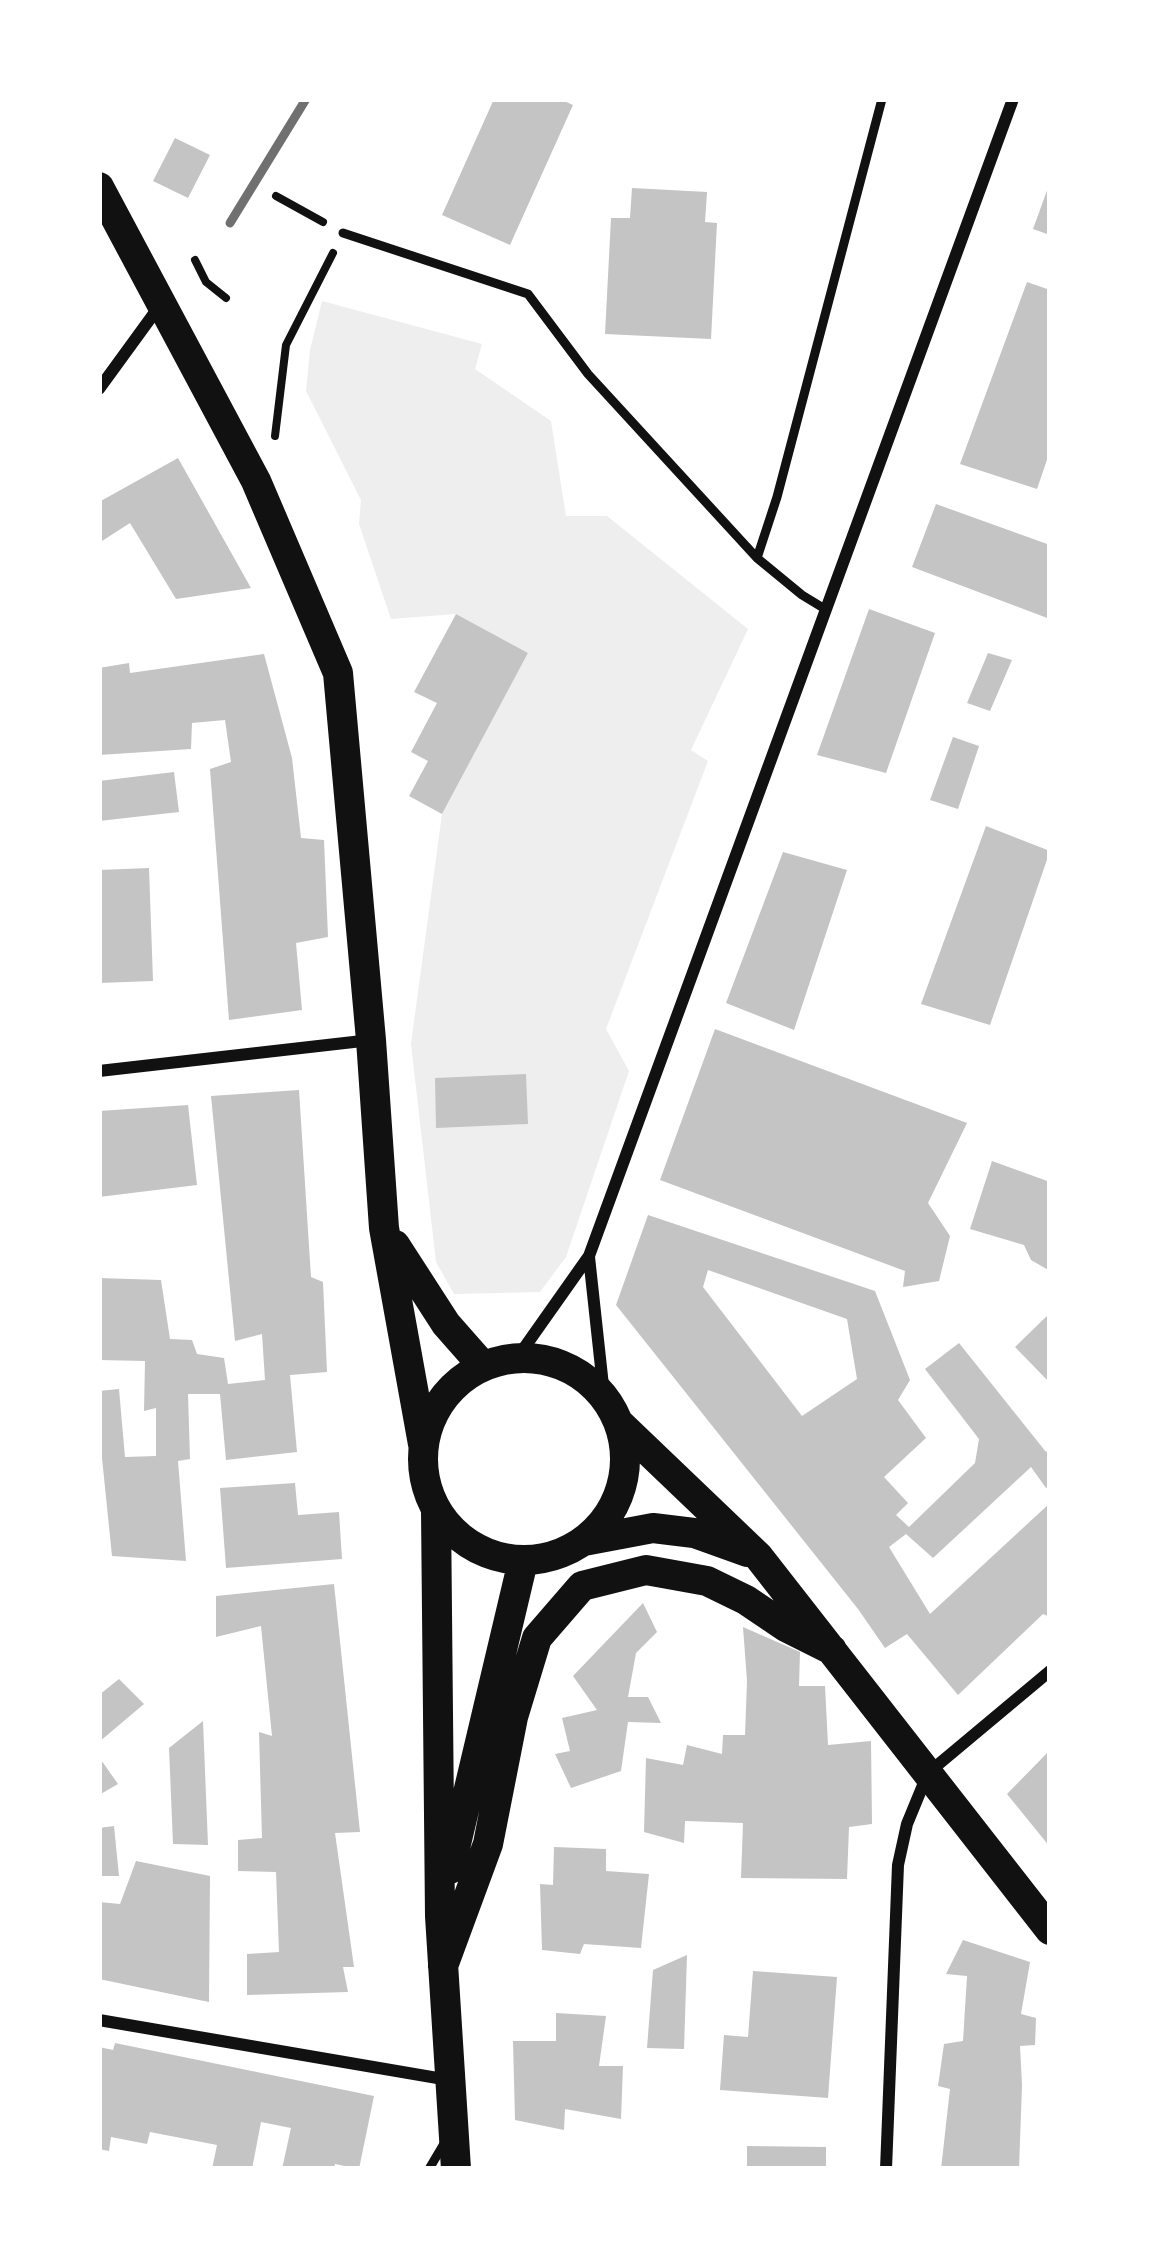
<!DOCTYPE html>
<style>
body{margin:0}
#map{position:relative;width:1149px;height:2268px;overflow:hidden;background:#fff;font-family:Overpass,sans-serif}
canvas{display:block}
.frame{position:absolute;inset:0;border:102px solid #fff;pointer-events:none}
</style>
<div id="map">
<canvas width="1149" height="2268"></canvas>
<div class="frame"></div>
</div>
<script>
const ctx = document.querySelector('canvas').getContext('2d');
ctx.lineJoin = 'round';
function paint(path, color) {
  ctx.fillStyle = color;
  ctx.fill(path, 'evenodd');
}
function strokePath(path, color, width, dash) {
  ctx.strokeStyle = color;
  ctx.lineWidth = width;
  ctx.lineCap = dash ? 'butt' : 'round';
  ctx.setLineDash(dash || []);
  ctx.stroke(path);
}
const green = new Path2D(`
 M322 301 482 344 475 369 551 421 566 516H607L748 629 691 750 708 761 606 1029 629 1071 566 1257 540 1292 454 1294 436 1262 411 1044 442 814 528 653 456 614 391 619 359 524 361 500 306 391 310 350ZM526 1075 527 1124 436 1127Z`);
const building = new Path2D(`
 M494 99H560L573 105 510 245 442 215Z
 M175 138 210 155 188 198 153 181Z
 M1049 185H1050V235L1033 229Z
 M632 188 707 192 705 222 717 223 711 339 605 334 611 218H630Z
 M1027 282 1050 290V451L1037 489 960 464Z
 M178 458 251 588 176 599 130 523 102 541 99 534V502Z
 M936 504 1050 545V619L912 567Z
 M869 609 935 633 886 773 817 755Z
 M456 614 528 653 442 814 409 796 428 761 411 752 437 703 414 692Z
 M988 653 1012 660 990 711 967 703Z
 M264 654 292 758 301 838 324 840 328 937 296 943 302 1010 229 1020 210 769 231 762 225 720 192 723 191 749 99 755V668L129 663 130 673Z
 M953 737 979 746 958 809 930 800Z
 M174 772 179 812 99 821V781Z
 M986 826 1050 851 990 1025 921 1004Z
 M783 852 847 870 794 1030 726 1003Z
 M149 868 153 981 99 983V870Z
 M715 1029 967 1123 928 1203 950 1236 939 1281 903 1287 905 1271 660 1180Z
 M526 1074 528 1124 436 1128 435 1078Z
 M299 1090 311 1277 323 1282 327 1372 290 1375 297 1452 226 1460 220 1394H188L190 1459 178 1461 186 1561 112 1556 102 1458 99 1459V1391L119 1389 125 1457 156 1456V1408L144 1411 145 1361 99 1360V1278L161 1280 170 1339 192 1340 197 1354 224 1358 228 1384 265 1380 262 1334 235 1341 211 1096Z
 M188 1105 197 1185 99 1197V1111Z
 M992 1161 1050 1182V1271L1031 1260 1024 1245 970 1229Z
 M648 1215 875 1291 910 1380 898 1400 926 1438 884 1477 908 1503 896 1515 909 1527 975 1463 979 1439 925 1369 959 1343 1046 1452 1050 1447V1486L1046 1488 1031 1467 933 1558 906 1534 889 1547 930 1614 1050 1503V1617L1043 1614 958 1695 907 1634 885 1648 858 1609 616 1305ZM708 1270 847 1319 857 1379 802 1416 703 1287Z
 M1050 1313V1383L1015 1347Z
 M295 1483 298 1515 339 1512 342 1559 226 1568 220 1488Z
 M334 1584 360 1832 335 1833 354 1967H343L348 1992 247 1995V1954L279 1952 276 1872 238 1871V1840L262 1838 259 1732 272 1736 261 1626 216 1637V1596Z
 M643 1603 657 1632 636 1653 628 1697H648L661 1723 628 1722 621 1771 571 1788 555 1754 570 1751 562 1718 597 1710 573 1676Z
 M743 1627 800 1652 799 1686H825L828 1745 871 1741 872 1824 849 1827 847 1879 741 1878 743 1823 685 1821 684 1843 644 1832 646 1758 683 1765 687 1745 722 1754 723 1735H745L747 1681Z
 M119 1679 144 1704 99 1742V1695Z
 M203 1721 208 1845 173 1844 169 1748Z
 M1050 1750V1847L1007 1794Z
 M99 1757 118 1784 99 1795Z
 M114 1826 119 1876H99V1828Z
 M554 1847 606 1849V1871L649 1874 641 1948 584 1944 580 1954 542 1950 540 1884 553 1885Z
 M136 1861 210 1876 209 2002 99 1979V1902L120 1904Z
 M963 1940 1030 1962 1021 2014 1036 2018 1035 2045 1020 2046 1022 2085 1019 2169H941L950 2089 938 2086 944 2044 963 2041 967 1976 946 1974Z
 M687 1955 684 2049 647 2048 653 1970Z
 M753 1971 837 1977 828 2098 720 2090 724 2035 748 2037Z
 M556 2013 606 2016 599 2066H623L621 2119 565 2109 564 2130 515 2120 513 2041H556Z
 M115 2043 374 2096 359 2169 335 2164 334 2169H282L291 2128 261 2122 252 2169H212L217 2145 150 2132 147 2144 111 2137 109 2151 99 2149V2047L113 2050Z
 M747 2146 826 2147V2169H747Z`);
const path = new Path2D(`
 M276 196 323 222
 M195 260 206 282 226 298
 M275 436 286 345 333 253`);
const service = new Path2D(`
 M343 233 528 294 588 374 757 558 802 595 825 609
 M757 558 777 497 882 99
 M429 2169 445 2142`);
const minor = new Path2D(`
 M99 389 158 308
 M99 1071 371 1040
 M589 1257 604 1395
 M517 1358 589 1256 1013 99
 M99 2020 449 2080
 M886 2169 898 1865 907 1824 928 1773 1050 1671`);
const primary = new Path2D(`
 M99 187 256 481 338 673 371 1040 384 1228 423 1444
 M395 1245 446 1324 483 1366
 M423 1459a101 101 0 1 1 202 0a101 101 0 1 1-202 0Z
 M620 1424 758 1556 1050 1930
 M436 1511 440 1916 456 2169
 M584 1541 653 1528 694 1533 747 1552
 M450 1869 523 1561
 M443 1966 488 1844 513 1717 537 1638 582 1586 646 1570 707 1581 746 1600 786 1627 832 1650`);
const rail = new Path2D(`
 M230 223 306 99`);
paint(green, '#eee');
paint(building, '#c4c4c4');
strokePath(path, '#111', 8);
strokePath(service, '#111', 9);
strokePath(minor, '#111', 12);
strokePath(primary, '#111', 30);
strokePath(rail, '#707070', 9);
</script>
